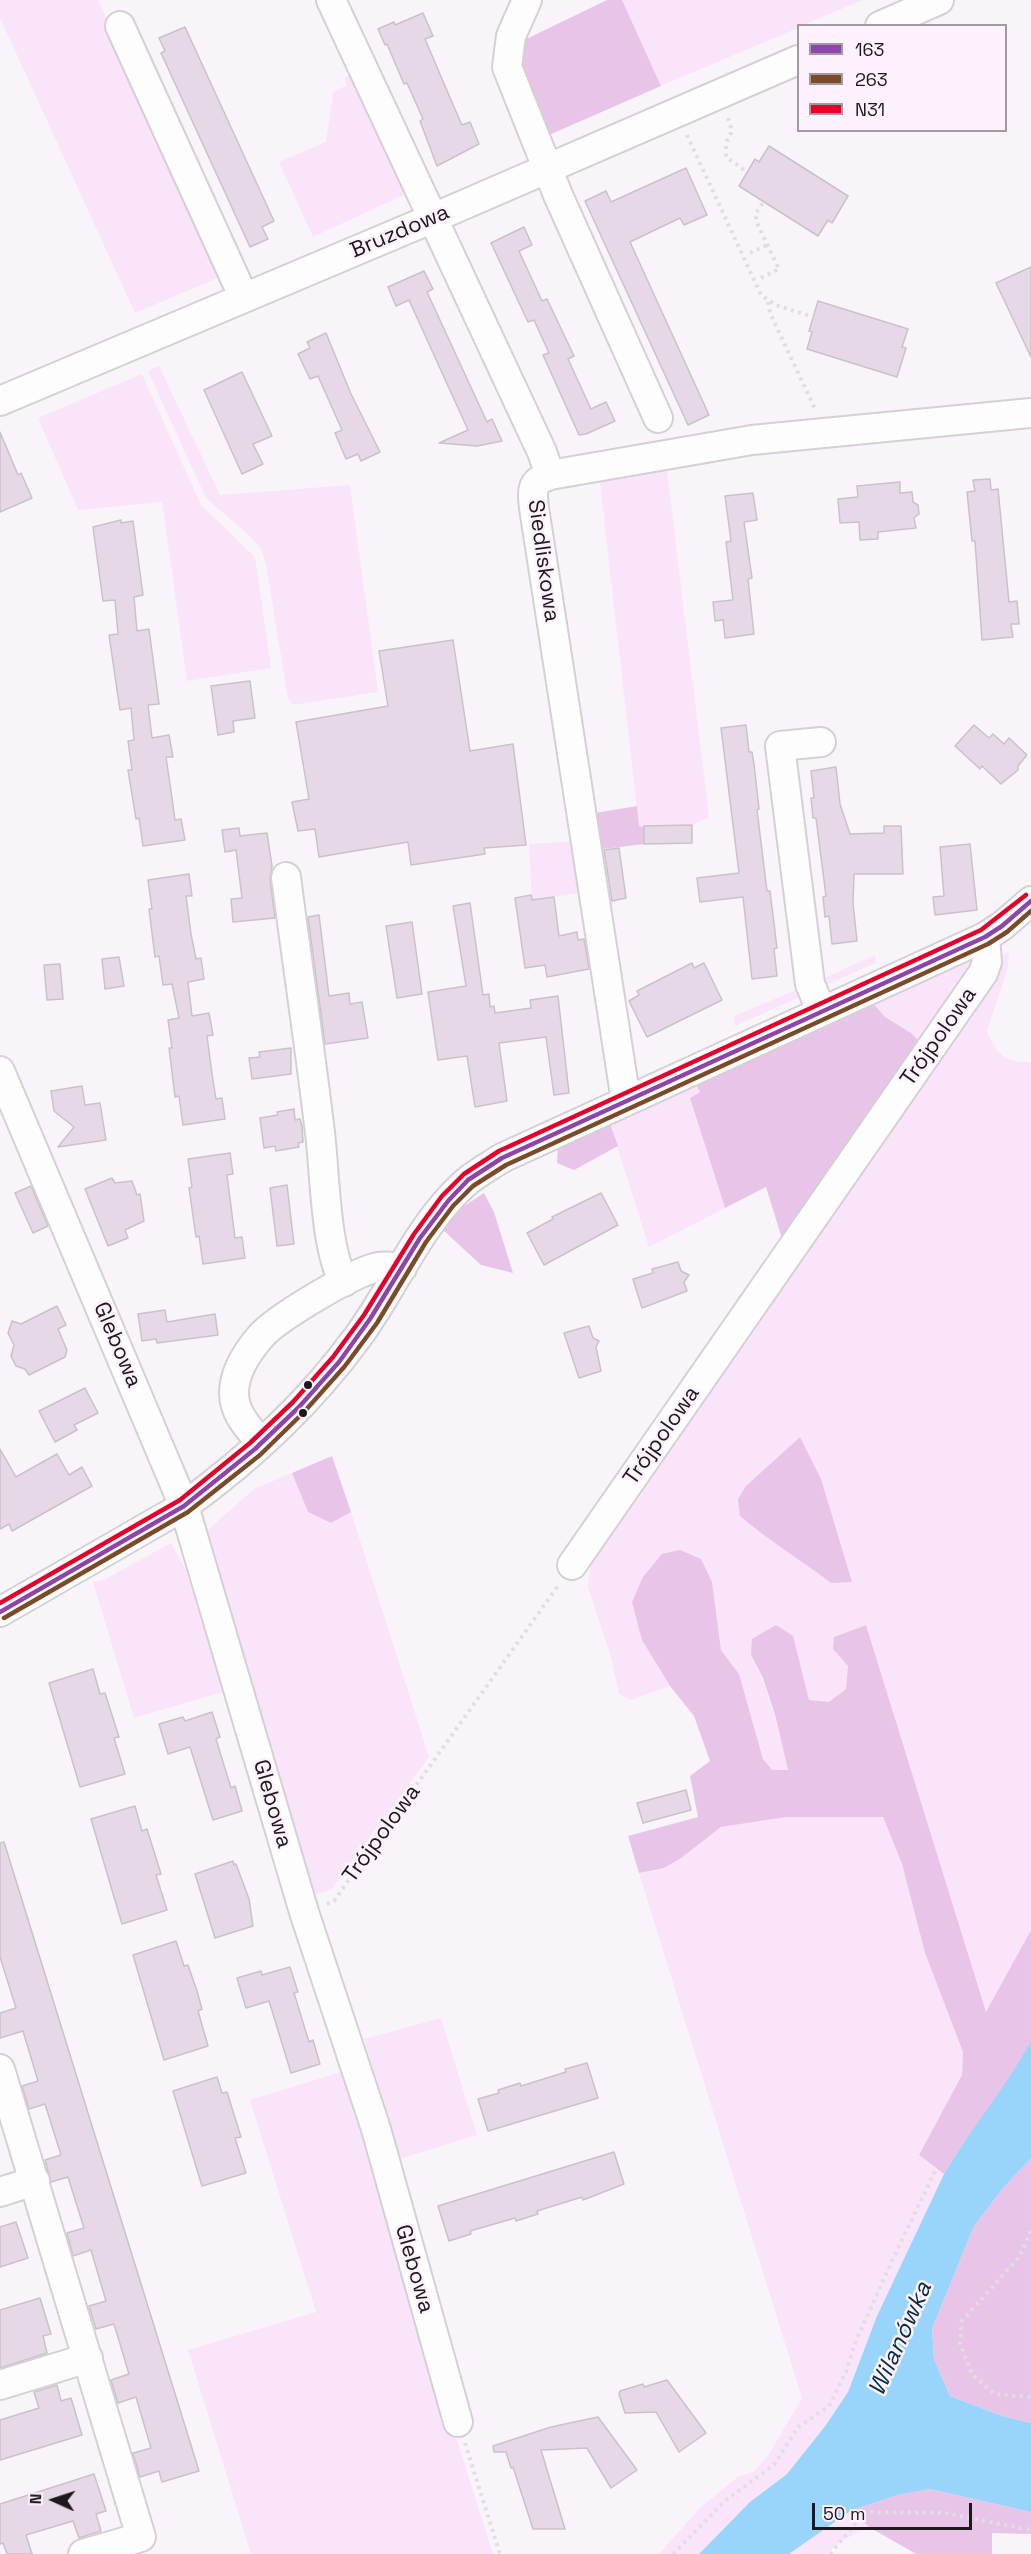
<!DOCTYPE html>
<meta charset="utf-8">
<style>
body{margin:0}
#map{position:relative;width:1031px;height:2554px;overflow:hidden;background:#f9f4f9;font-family:"Space Grotesk",sans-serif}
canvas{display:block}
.legend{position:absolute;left:797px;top:24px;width:210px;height:108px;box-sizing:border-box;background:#fcf1fc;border:2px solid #a29aa2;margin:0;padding:8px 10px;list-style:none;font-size:18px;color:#1c181b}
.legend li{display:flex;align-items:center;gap:12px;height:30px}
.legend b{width:30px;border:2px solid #a29aa2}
.north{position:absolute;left:24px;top:2470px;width:60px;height:60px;-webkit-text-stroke:4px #fcf1fc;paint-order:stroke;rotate:273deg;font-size:16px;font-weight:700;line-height:24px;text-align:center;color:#1c181b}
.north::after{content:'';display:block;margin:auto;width:21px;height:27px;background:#1c181b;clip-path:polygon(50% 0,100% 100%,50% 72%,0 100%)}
.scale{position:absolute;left:812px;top:2503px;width:160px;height:27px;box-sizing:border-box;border:3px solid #1c181b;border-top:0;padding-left:8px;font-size:18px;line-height:21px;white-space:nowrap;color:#1c181b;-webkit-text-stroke:4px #fcf1fc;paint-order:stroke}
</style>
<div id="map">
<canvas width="1031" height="2554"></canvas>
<ul class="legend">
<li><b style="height:8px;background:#8e44ad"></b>163</li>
<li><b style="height:8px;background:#7a4b2a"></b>263</li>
<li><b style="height:8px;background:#e4002b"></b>N31</li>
</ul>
<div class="north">N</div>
<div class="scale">50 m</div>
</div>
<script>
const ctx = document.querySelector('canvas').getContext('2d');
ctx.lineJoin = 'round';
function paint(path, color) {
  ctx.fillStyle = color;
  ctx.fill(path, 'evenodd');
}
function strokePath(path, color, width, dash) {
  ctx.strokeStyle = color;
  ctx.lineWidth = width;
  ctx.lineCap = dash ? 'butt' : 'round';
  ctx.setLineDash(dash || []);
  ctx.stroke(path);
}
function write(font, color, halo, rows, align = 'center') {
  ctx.font = font + ' "Space Grotesk",sans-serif';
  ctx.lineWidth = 5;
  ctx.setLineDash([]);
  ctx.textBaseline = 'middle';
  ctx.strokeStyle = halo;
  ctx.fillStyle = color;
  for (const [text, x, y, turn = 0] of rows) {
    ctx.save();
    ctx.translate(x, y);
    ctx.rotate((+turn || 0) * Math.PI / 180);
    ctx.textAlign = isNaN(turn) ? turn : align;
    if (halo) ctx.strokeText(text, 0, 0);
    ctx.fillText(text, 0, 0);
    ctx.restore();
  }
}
const green = new Path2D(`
 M0 0H98L225 275 135 313 0 18Z
 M622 0H863L803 25 798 26V28L661 86Z
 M355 73 410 192 313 237 279 162 326 142 333 92 347 85 344 78Z
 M159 366 220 495 350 485 378 692 299 704H292L288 698 266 565 261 549 254 540 206 498 148 371Z
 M142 374 201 505 253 555 256 563 271 668 187 681 162 502 78 510 38 418Z
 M666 462 709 817 693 825 639 827 599 474Z
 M578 841 586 892 532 900 529 844Z
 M1009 952 1008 967 987 1031C997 1054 1004 1063 1031 1062V1930L986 2013 866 1625 834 1637 833 1649 848 1665 846 1689 829 1703 809 1700 802 1672 751 1655C770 1692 778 1731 788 1770H772L763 1759 739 1674 721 1650 712 1582 642 1640 670 1686 631 1700 619 1694 611 1657 588 1587 592 1549 998 957ZM800 1437 821 1479 831 1583 807 1564 769 1465Z
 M875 955 876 963 821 987 818 981Z
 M965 961 972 964 922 1044 911 1033 885 1017 871 1001Z
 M801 988 804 995 735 1026 734 1016Z
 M694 1080 701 1092 690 1098 725 1208 649 1247 610 1124Z
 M292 1473 308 1512 331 1523 351 1512 429 1757 331 1890 312 1895 202 1535 254 1489Z
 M171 1543 185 1568 223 1692 134 1718 93 1582 104 1580Z
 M786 1817H883L902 1864 925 1953 963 2052 962 2075 919 2155 944 2174 877 2316 848 2392 826 2425 787 2474 750 2502 699 2554H659L700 2508 738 2477 753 2472 768 2456 802 2398 639 1873 664 1868 681 1857 721 1827Z
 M441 2018 477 2135 399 2159 364 2039Z
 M341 2072 493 2554H251L188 2350 316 2312 250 2100Z
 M852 2510 869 2527 845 2539 826 2554H789Z`);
const forest = new Path2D(`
 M607 0H622L661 86 549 135 518 61 520 42Z
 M637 806 639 826 644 827V844L595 850 589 814Z
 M871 1001 885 1017 911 1033 922 1044 784 1245 766 1187 725 1208 690 1098 700 1092 696 1084Z
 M610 1124 618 1146 574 1170 557 1163 558 1147Z
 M484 1193 494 1212 513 1273 481 1265 442 1229 460 1209Z
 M800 1437 821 1479 852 1582 831 1583C801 1560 769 1541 740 1516L738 1499 746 1486Z
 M332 1456 351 1512 331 1523 308 1512 292 1473Z
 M680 1550 701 1559 712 1582 721 1650 739 1674 763 1759 772 1770H788L775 1715 763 1678 751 1655 752 1639 776 1625 793 1636 809 1700 829 1702 846 1689 848 1666 833 1649 834 1637 866 1625 986 2012 1031 1930V2041L1014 2073 957 2153 944 2174 919 2155 962 2075 963 2052 925 1953 902 1864 883 1817H786L721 1827 681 1858 664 1868 639 1873 628 1836 698 1817 690 1776 710 1761 694 1716 670 1686 642 1640 632 1602 643 1577 662 1554Z
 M1031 2158V2423L1002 2416 950 2396 934 2359 932 2329 974 2226 1004 2187Z
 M930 2489 1031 2512V2534L992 2533V2554H916L869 2527 852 2510 898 2495Z`);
const water = new Path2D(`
 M1031 2041V2158L1004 2187 974 2226 932 2329 934 2359 950 2396 1002 2416 1031 2423V2512L930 2489 898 2495 852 2510 789 2554H699L750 2502 787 2474 826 2425 848 2392 877 2316 944 2174C971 2128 1006 2088 1031 2041Z`);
const building = new Path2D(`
 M423 13 433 36 425 39 454 107 462 125 470 122 479 144 437 166 420 121 423 119 407 83 404 84 387 44 385 45 378 29 394 22 395 25Z
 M185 27 274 221 262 227 268 239 250 247 161 53 165 51 159 38Z
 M769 146 848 196 832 223 828 220 818 236 739 186 755 159 759 162Z
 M686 168 707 215 684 225 680 218 630 242 709 415 688 425 585 201 606 191 611 202Z
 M524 227 532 245 519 251 542 301 547 299 574 356 568 359 591 409 606 402 615 421 586 434 579 435 543 355 549 353 534 320 528 322 491 243Z
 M1031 267V357L996 283Z
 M424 271 433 289 427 292 487 422 492 419 502 441 477 446 439 443 468 430 409 300 396 306 388 287Z
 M818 301 908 329 902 347 906 348 897 377 807 349 812 332 809 331Z
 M326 333 351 394 380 452 361 461 358 454 346 459 335 433 342 430 318 376 310 379 298 354 310 348 307 342Z
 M242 372 272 436 253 444 263 464 242 474 204 390Z
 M0 432 18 475 21 473 32 498 0 512Z
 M990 479 991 490 998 489 1009 602 1017 601 1019 624H1011L1013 637 982 640 975 541H972L967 492 975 491 973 480Z
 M900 482V493L912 492 913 502 918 505 919 514 914 518 916 528 878 532V539L860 540 859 522 840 523 838 499 858 497 857 486Z
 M753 493 757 520 744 522 752 578 748 579 754 634 725 638 723 620 715 621 713 602 733 600 726 542 731 541 725 496Z
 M121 520V523L133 521 143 595 134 597 137 631 149 629 159 704 148 705 152 738 169 735 173 757H166L172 798 175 820 181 819 185 840 143 846 139 818 136 819 128 770H132L128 741 134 740 131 708 120 710 109 635 118 634 115 600 103 601 93 527Z
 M453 640 470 751 513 744 526 845 484 848 485 854 411 865 408 842 319 857 315 829 298 831 292 802 309 799 296 722 388 706 379 651Z
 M250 681 255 718 233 721 234 732 218 735 211 686Z
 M746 725 749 752H752L754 764 759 809 757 810 767 891H770L777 948 774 949 777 976 752 979 743 897 700 902 697 878 739 873 721 728Z
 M974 725 989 738 993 734 1004 744 1009 738 1027 755 1018 766V770L1001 784 982 766 980 769 955 746Z
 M836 767 840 804 850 834 884 833V826H901L903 874H854L853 903 857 941 832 944 829 916 825 917 823 897 826 896 816 818H813L811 798H814L811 771Z
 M692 825V843L644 844V826Z
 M239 828 240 836 267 833 272 866 270 879 275 918 233 922 231 899 242 898 236 850 225 852 222 830Z
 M970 844 977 910 935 915 933 897 944 896 940 847Z
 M619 848 626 898 612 901 604 850Z
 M189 874 192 896H186L191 934 196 959 201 958 204 979 188 982 192 1016 209 1013 213 1035 207 1036 212 1074 216 1099 222 1098 225 1119 183 1125 179 1096 175 1097 169 1048H172L168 1020 179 1018 172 984 163 985 159 956 155 957 149 909H152L148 880Z
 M531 895 532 900 554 897 559 936 577 932 578 940 584 939 589 969 547 977 545 965 525 968 515 898Z
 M470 903 483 995 489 994 490 1007 494 1006 495 1013 531 1008 530 1000 558 996 569 1093 554 1095 546 1037 499 1043 507 1101 475 1107 467 1056 438 1060 428 992 466 986 453 906Z
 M319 915 329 996 349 993 350 1004 362 1002 368 1038 325 1044 308 917Z
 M412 922 422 994 397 998 386 926Z
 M119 957 124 986 105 989 102 959Z
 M692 963 694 968 704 963 722 1000 647 1037 629 1001 639 995 637 991Z
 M60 964 63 999 47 1000 44 965Z
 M291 1048V1074L252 1079 249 1058 260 1057 259 1052Z
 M82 1086 85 1105 100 1103 106 1140 58 1147 74 1127 54 1111 51 1091Z
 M294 1109 295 1120 300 1119 302 1126 303 1142 298 1143 299 1147 276 1151 275 1146 264 1148 260 1118 278 1115 277 1112Z
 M230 1153 233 1174 227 1175 235 1238 242 1237 245 1258 203 1264 199 1236 196 1237 189 1188 192 1187 188 1159Z
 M112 1178 115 1183 132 1181 137 1195 140 1194 144 1221 125 1230 128 1238 108 1246 85 1189Z
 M287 1185 294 1244 277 1246 270 1188Z
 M31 1186 48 1226 33 1233 15 1193Z
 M601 1193 618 1225 544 1265 527 1233 553 1219 552 1217Z
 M678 1262 681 1271 689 1275 684 1282 687 1291 642 1308 633 1279 653 1273 652 1269Z
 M57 1306 66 1325 58 1329 67 1350 65 1357 29 1375 25 1369 16 1366 11 1356 14 1345 8 1333 12 1321 21 1324Z
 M165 1310 167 1322 215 1314 218 1335 157 1343 156 1339 142 1341 138 1314Z
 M589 1326 593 1338 599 1341 596 1347 601 1371 579 1378 564 1333Z
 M85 1388 98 1413 74 1425 77 1430 55 1442 39 1411Z
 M0 1449 16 1477 57 1454 69 1475 82 1467 92 1486 12 1531 9 1524 0 1529Z
 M93 1669 100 1694 105 1693 119 1737 114 1738 125 1774 80 1787 49 1683Z
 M212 1712 220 1737 216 1739 231 1788 235 1786 242 1811 213 1820 190 1747 168 1754 159 1724 183 1717 185 1721Z
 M686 1790 691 1810 643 1823 637 1803Z
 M135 1806 142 1831 147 1829 161 1874 156 1875 167 1910 122 1924 91 1819Z
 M4 1842 199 2471 162 2482 159 2471 140 2477 133 2453 151 2448 136 2397 118 2403 111 2380 129 2374 114 2324 96 2329 89 2306 106 2301 91 2250 73 2256 67 2233 84 2228 68 2177 51 2182 45 2160 61 2155 45 2104 29 2109 22 2086 38 2081 23 2031 0 2038V2013L16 2008 0 1957V1843Z
 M233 1861 234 1865 236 1864 249 1899 253 1926 215 1938 195 1874Z
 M176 1941 184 1966 188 1965 197 1991 202 2009 198 2011 208 2046 164 2060 133 1955Z
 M290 1967 298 1992 294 1993 309 2042 313 2040 320 2064 291 2073 269 2001 246 2008 237 1978 261 1971 262 1975Z
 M587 2063 598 2098 488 2131 478 2099 499 2093 498 2090 520 2083 521 2086 566 2072 565 2069Z
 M217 2077 222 2093 227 2092 241 2137 235 2138 246 2173 202 2186 173 2091Z
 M614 2152 624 2184 583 2200 582 2197 537 2211 538 2214 516 2221 515 2218 470 2231 471 2234 449 2241 438 2206Z
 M16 2222 28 2258 0 2267V2227Z
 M40 2298 51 2334 43 2336 47 2353 0 2368V2310Z
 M667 2380 706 2433 679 2452 656 2412 625 2413 619 2394 620 2391 643 2384 644 2387Z
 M57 2385 61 2401 71 2398 82 2435 0 2460V2420L39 2408 34 2392Z
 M598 2417 637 2470 611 2488 587 2448 541 2450 565 2529H533L513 2467 511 2468 506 2452H494L493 2446 551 2427Z
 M94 2474 106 2511 96 2514 101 2531 79 2538 73 2521 26 2535 32 2554H7L3 2543 0 2544V2504Z`);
const path = new Path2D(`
 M728 118 732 131 726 143V157L747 172
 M687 135 761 295 776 305 813 317
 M750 253 767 245
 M761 278 779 269 756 221V213L764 201
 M768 302 770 313 815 409
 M327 1904 334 1901 560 1583
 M1031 2231 1019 2257 962 2321 960 2344 972 2374 995 2394 1031 2397
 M465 2443 500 2554
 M673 2554 726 2500 774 2465 798 2427 829 2406 846 2372 855 2343 891 2263 935 2171
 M830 2554 865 2512 945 2513 1031 2530`);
const minor = new Path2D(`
 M331 0 542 452 550 475
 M527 0 511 36 507 67 558 195 658 418
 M120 26 244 298
 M880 26 939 0
 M0 401 431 219 798 60
 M286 877C297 962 310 1048 320 1133 325 1173 325 1248 344 1282
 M821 1010 810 984 780 746 821 742
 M0 1071 184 1506 304 1912 376 2129 458 2422
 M626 1101 534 508C532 489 531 482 550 475L752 440 1031 413
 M261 1443C249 1428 234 1414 234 1393 234 1372 248 1351 261 1336 278 1317 350 1275 374 1268 383 1265 393 1267 402 1268
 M572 1565 983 973 987 962 985 937
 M0 1612 184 1506C249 1459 310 1402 357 1338 394 1288 418 1226 464 1184 475 1174 490 1166 502 1158L985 937 1002 926 1031 901
 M0 2069 141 2537 83 2554
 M0 2192 35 2181
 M0 2385 88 2358`);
const bus1 = new Path2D(`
 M0 1612 184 1506 255 1449 299 1407 339 1362 370 1319 420 1238 448 1201 468 1180 502 1158 985 937 1002 926 1031 901`);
const bus2 = new Path2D(`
 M4 1618 188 1512 260 1455 304 1412 345 1366 377 1323 426 1242 453 1206 473 1186 506 1165 988 944 1007 932 1031 911`);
const bus3 = new Path2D(`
 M0 1603 180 1500 250 1443 293 1402 333 1357 364 1315 414 1234 442 1196 464 1174 499 1151 981 930 1026 895`);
const markers = [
 [308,1385,5,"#1c181b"],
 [303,1413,5,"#1c181b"]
];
const streetNames = [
 ["Bruzdowa",400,232,-23],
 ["Siedliskowa",543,561,82],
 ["Trójpolowa",939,1037,-55],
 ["Glebowa",117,1345,67],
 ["Trójpolowa",662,1436,-55],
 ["Glebowa",272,1804,74],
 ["Trójpolowa",382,1834,-54],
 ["Glebowa",414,2269,74]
];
const waterNames = [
 ["Wilanówka",901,2339,-66]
];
paint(green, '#fae4fa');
paint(forest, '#e8c4e8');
paint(water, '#99d4fa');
paint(building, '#e7d8e7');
strokePath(building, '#c8c3c8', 1.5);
strokePath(minor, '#d4d0d4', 32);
strokePath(path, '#e0dfe0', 4, [3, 4.5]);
strokePath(minor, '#fefdfe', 28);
strokePath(bus1, '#8e44ad', 4.5);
strokePath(bus2, '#7a4b2a', 4.5);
strokePath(bus3, '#e4002b', 4.5);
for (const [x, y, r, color] of markers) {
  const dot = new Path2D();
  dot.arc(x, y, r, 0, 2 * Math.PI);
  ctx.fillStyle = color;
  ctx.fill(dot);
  strokePath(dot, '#fcf1fc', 2);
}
write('22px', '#1c181b', '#fcf1fc', streetNames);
write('italic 24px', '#042d41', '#fcf1fc', waterNames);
</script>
